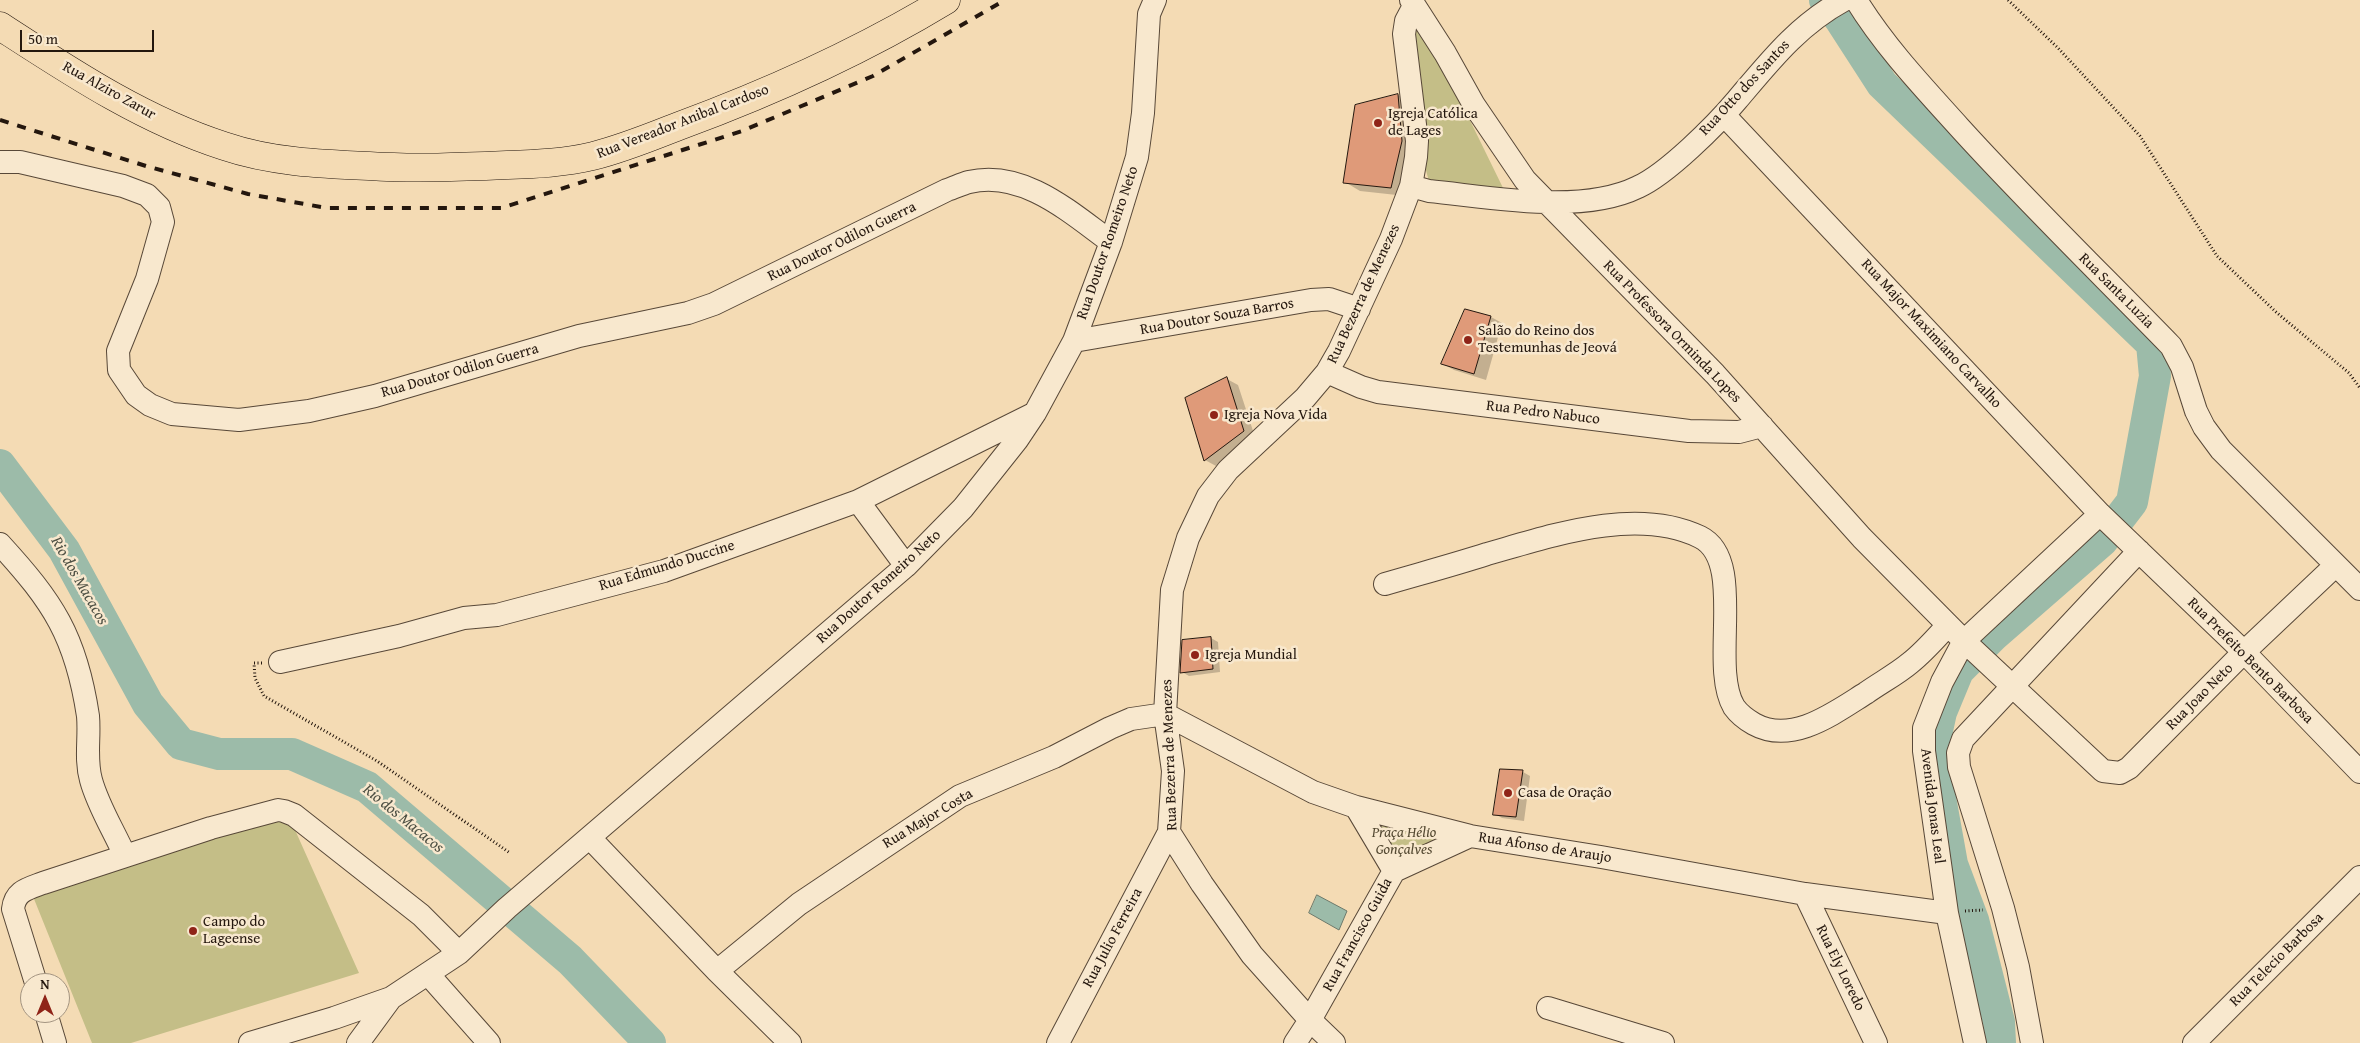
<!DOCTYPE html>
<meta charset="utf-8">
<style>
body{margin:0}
#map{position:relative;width:2360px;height:1043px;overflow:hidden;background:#f4dbb4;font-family:"Gentium Book Plus",serif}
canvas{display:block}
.north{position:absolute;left:20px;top:973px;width:50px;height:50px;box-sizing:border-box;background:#f8e8ce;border:1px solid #a39481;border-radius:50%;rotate:0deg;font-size:14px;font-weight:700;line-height:20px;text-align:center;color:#24170e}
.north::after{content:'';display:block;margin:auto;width:18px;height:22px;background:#8f2418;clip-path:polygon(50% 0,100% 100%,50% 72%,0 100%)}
.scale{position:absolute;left:20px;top:30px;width:134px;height:22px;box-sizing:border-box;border:2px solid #24170e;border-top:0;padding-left:6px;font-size:15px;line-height:18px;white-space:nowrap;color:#24170e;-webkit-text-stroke:4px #f8e8ce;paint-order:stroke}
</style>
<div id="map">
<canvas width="2360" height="1043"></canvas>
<div class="north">N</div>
<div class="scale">50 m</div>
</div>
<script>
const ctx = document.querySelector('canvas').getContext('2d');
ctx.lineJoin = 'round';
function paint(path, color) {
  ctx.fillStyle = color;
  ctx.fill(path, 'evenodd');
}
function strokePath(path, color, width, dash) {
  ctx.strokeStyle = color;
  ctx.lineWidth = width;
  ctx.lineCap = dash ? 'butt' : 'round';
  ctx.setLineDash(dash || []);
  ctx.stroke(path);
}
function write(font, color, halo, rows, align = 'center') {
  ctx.font = font + ' "Gentium Book Plus",serif';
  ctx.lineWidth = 5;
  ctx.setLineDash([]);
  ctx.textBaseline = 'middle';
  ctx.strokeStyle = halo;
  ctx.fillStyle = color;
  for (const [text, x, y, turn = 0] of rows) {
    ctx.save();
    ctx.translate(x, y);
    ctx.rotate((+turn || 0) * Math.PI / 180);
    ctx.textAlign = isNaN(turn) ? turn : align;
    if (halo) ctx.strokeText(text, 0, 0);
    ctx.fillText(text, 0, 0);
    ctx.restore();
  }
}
const green = new Path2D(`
 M1414 6 1505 192 1431 189 1405 92Z
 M287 812 359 973 131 1043H92L30 889Z
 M1367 819 1462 835 1399 865Z`);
const water = new Path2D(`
 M1317 895 1347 911 1339 930 1309 913Z`);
const shadow = new Path2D(`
 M1398 95 1413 104 1406 196 1360 191 1345 182Z
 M1491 317 1502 323 1486 380 1454 370 1443 364Z
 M1227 379 1238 385 1255 437 1216 466 1205 460Z
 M1211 638 1218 642 1220 672 1189 676 1182 672Z
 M1523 772 1530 776 1524 821 1502 818 1495 814Z`);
const river = new Path2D(`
 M1825 0 1840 19 1882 84 2152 344 2155 376 2132 502 2102 541 1993 636 1958 671 1941 712 1932 753 1952 864 1973 920 1999 1022 2000 1043
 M0 465 64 550 148 704 181 744 219 754H292L367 787 570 960 650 1043`);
const building = new Path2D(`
 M1398 94 1402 141 1391 188 1343 183 1355 105Z
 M1465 309 1491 316 1474 374 1441 364Z
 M1227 377 1244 431 1204 461 1185 398Z
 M1211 637 1213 669 1180 673 1182 640Z
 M1500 769 1523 770 1516 817 1493 815Z`);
const path = new Path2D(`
 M2008 0 2058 48 2140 136 2217 256 2276 312 2349 373 2360 388
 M262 663H254L255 678 264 696 377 761 510 853
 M1965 911 1983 910`);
const minor = new Path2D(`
 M1411 0 1445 53 1474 105 1525 180 1715 374 1862 538 1964 641 2103 771 2120 773 2129 768 2244 652 2336 565
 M1856 0C1885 47 1922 86 1959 127 2027 202 2100 273 2171 346L2182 367 2196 411 2204 427 2221 450 2360 589
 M1724 115 2100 514 2244 652 2360 772
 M0 162H20L123 186 147 195 159 207 163 222 147 279 118 351 119 370 136 395 150 405 172 414 239 420 309 411 375 396 579 336 688 313 714 304 947 190C954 188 961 184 969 182 1023 169 1071 213 1111 242
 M1411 186 1429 191C1491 197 1581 215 1638 187 1667 174 1716 125 1737 100 1770 61 1798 25 1844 0
 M1074 341 1311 300 1329 299 1359 309
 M1327 372 1361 387 1378 392 1689 431 1739 432 1762 426
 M858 501 906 566
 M0 544C53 602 76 636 88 716 90 737 85 759 91 780 98 806 114 831 125 856
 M1385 584C1419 574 1453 565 1487 554 1551 536 1636 506 1700 537 1747 560 1709 665 1734 707 1739 714 1747 720 1754 724 1792 745 1834 713 1866 693 1880 683 1897 674 1910 663 1924 652 1936 638 1948 625
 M280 662 399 636 464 618 497 615 664 571 858 501 1033 414
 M1356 807 1394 871
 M590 838 717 971 790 1043
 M1805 894 1876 1043
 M717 971 799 904 960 796 1054 757 1110 728 1131 719 1165 714 1313 792 1356 807 1470 836 1601 857 1805 894 1947 913
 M428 974 489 1043
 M36 983 13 909C15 891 27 889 43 883L211 828 278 810 284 811 294 815 421 915 459 953
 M1548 1008 1663 1043
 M46 1013 55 1043
 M250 1043 334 1018 391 998 459 953 507 908 906 566 963 508 1017 440 1035 413 1074 341 1111 242 1137 157 1143 113 1149 14 1155 0
 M358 1043 391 998
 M1058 1043 1169 832
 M1295 1043 1310 1020 1394 871 1470 836
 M1334 1043 1310 1020 1252 955 1202 884 1169 832 1173 771 1165 714 1172 590 1188 538 1208 496 1228 470 1305 398 1327 372 1339 351 1391 239 1411 186 1416 157 1417 141 1404 34 1406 21 1414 6
 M1975 1043 1947 913 1924 751V728L1942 682 1964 641 2100 514
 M2032 1043 2018 967 2003 908 1959 767 1958 753 1963 739 2139 551
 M2194 1043 2360 877`);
const major = new Path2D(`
 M0 26C71 72 143 120 224 146 271 162 320 164 369 166 415 169 461 167 507 165 535 164 564 163 593 156 622 149 651 137 679 126 771 92 862 51 946 0`);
const rail = new Path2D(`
 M0 120 146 166 248 194 327 208H501L742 131 873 76 1005 0`);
const markers = [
 [1378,123,5,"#8f2418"],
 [1468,340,5,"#8f2418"],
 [1214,415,5,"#8f2418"],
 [1195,655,5,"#8f2418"],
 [1508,793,5,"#8f2418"],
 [193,931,5,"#8f2418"]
];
const streetNames = [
 ["Rua Otto dos Santos",1745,88,-47],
 ["Rua Alziro Zarur",109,91,29],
 ["Rua Vereador Anibal Cardoso",683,122,-21],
 ["Rua Doutor Odilon Guerra",842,242,-26],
 ["Rua Doutor Romeiro Neto",1108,243,-71],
 ["Rua Santa Luzia",2116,291,45],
 ["Rua Bezerra de Menezes",1364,294,-65],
 ["Rua Doutor Souza Barros",1217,317,-10],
 ["Rua Professora Orminda Lopes",1672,332,46],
 ["Rua Major Maximiano Carvalho",1931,334,47],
 ["Rua Doutor Odilon Guerra",460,371,-16],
 ["Rua Pedro Nabuco",1543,413,7],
 ["Rua Edmundo Duccine",667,566,-17],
 ["Rua Doutor Romeiro Neto",879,587,-42],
 ["Rua Prefeito Bento Barbosa",2250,661,45],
 ["Rua Joao Neto",2200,697,-45],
 ["Rua Bezerra de Menezes",1170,755,-92],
 ["Avenida Jonas Leal",1932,806,83],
 ["Rua Major Costa",928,819,-31],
 ["Rua Afonso de Araujo",1545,848,9],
 ["Rua Francisco Guida",1358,935,-61],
 ["Rua Julio Ferreira",1113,938,-62],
 ["Rua Telecio Barbosa",2277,960,-45],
 ["Rua Ely Loredo",1840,968,64]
];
const poiNames = [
 ["Igreja Católica",1388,114],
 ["de Lages",1388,131],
 ["Salão do Reino dos",1478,331],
 ["Testemunhas de Jeová",1478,348],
 ["Igreja Nova Vida",1224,415],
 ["Igreja Mundial",1205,655],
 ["Casa de Oração",1518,793],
 ["Campo do",203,922],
 ["Lageense",203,939]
];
const parkNames = [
 ["Praça Hélio",1404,833],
 ["Gonçalves",1404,850]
];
const waterNames = [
 ["Rio dos Macacos",79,581,60],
 ["Rio dos Macacos",403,819,39]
];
paint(green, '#c4be87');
paint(water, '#9cbba9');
strokePath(water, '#6c796b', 1);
paint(shadow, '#0003');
strokePath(river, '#9cbba9', 32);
paint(building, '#df9a79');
strokePath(building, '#24170e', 1);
strokePath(minor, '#584838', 24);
strokePath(major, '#24170e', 29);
strokePath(path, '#24170e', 3, [1, 2.5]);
strokePath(minor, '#f8e8ce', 22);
strokePath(major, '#f4dbb4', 28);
strokePath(rail, '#24170e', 4, [9, 9]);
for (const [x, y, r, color] of markers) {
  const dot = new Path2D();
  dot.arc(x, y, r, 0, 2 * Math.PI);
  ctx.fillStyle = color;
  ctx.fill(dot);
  strokePath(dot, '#f8e8ce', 2);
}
write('15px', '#24170e', '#f8e8ce', streetNames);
write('15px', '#24170e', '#f8e8ce', poiNames, 'left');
write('italic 15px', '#544932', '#f8e8ce', parkNames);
write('italic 16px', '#4e5044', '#f8e8ce', waterNames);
</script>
